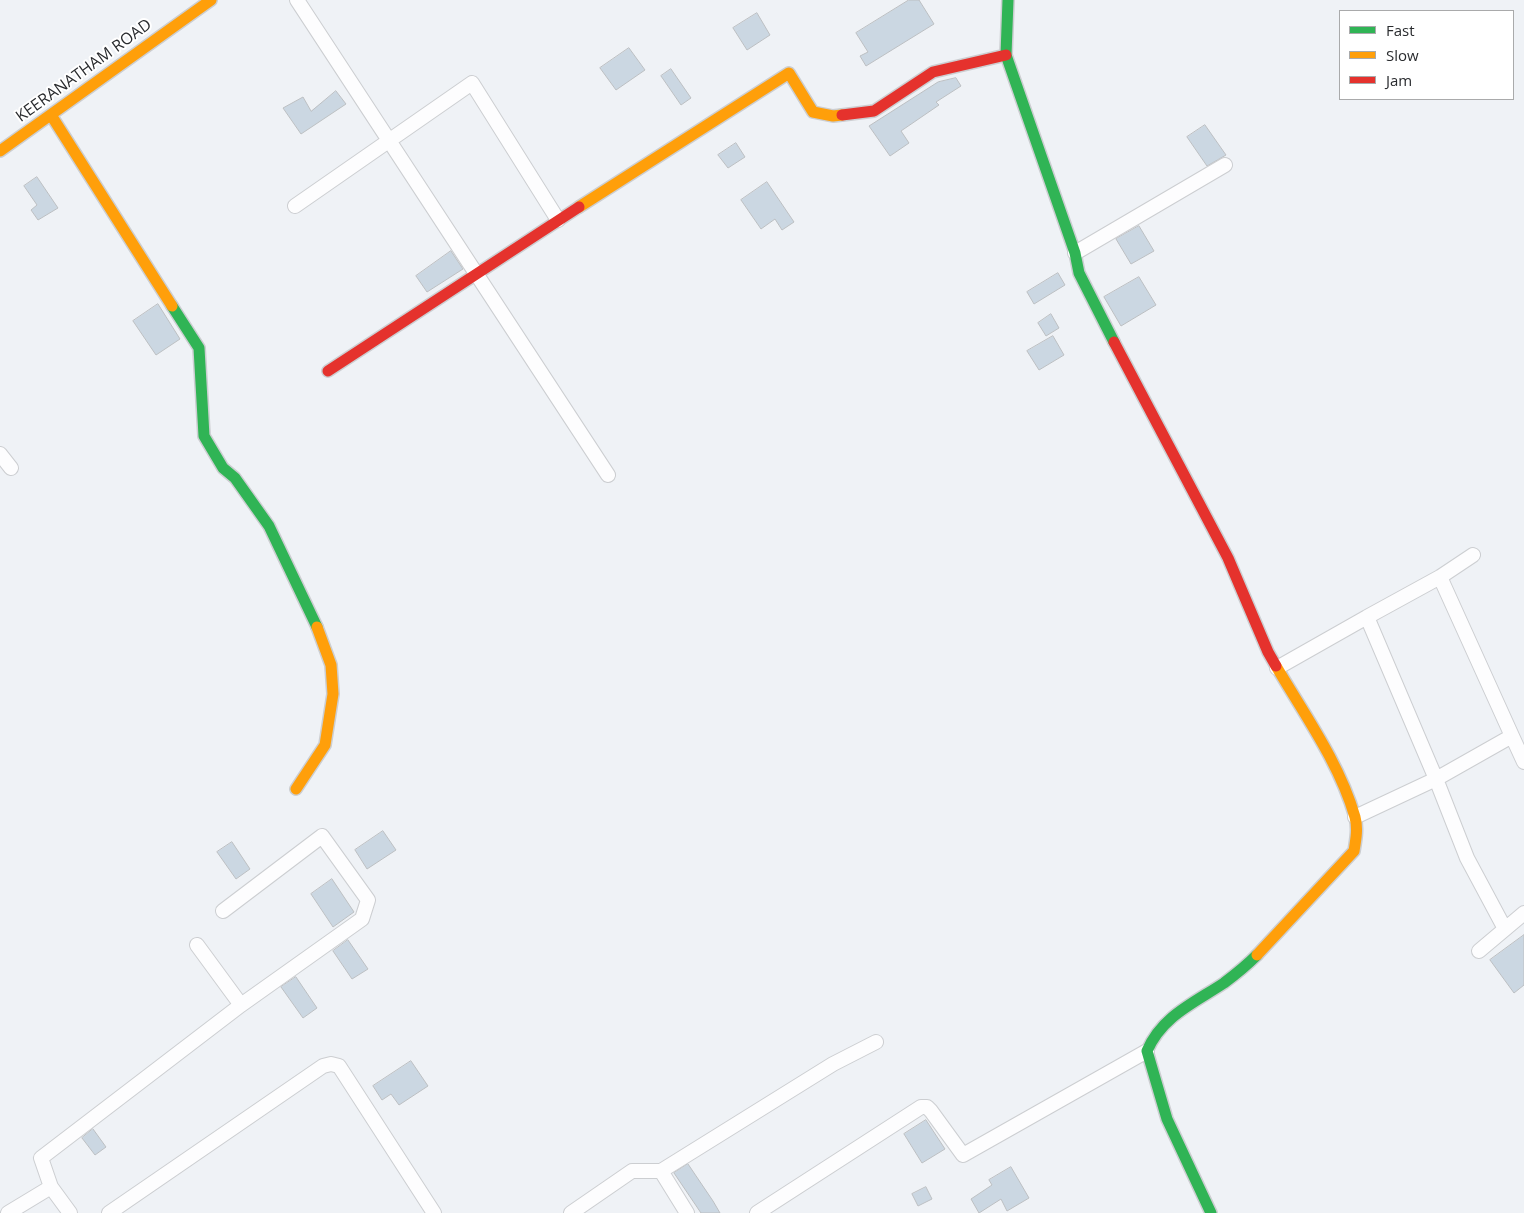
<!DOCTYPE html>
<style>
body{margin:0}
#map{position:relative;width:1524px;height:1213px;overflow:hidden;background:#eff2f6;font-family:"Open Sans",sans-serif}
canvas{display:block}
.legend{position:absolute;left:1339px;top:10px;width:175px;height:90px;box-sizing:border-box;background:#fff;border:1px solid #a9aaab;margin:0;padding:6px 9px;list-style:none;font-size:15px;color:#292b2e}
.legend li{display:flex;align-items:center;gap:10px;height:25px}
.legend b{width:25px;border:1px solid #a9aaab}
</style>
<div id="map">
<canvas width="1524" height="1213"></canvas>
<ul class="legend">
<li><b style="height:6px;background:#30b455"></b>Fast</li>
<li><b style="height:6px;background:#ff9f0a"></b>Slow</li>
<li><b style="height:6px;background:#e5322d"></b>Jam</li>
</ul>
</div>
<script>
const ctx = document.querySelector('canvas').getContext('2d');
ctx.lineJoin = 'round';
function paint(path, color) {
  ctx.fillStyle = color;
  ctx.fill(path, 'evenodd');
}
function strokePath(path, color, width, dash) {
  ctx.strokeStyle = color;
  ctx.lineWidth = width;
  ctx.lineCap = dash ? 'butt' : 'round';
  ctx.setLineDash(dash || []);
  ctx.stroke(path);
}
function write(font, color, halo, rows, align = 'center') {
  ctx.font = font + ' "Open Sans",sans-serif';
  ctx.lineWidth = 4;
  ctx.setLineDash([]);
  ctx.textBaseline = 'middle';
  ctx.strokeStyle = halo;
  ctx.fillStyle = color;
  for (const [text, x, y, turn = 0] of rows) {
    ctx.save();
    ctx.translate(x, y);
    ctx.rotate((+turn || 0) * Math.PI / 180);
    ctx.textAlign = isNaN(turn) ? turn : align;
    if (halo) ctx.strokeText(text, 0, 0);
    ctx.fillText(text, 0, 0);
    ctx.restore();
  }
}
const building = new Path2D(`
 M909 0H919L934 24 866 66 860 56 868 52 856 33Z
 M757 13 770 35 747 50 733 28Z
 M629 48 645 70 616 90 600 68Z
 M671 69 691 98 681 105 661 76Z
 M956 78 961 86 936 102 939 105 901 131 909 143 890 156 869 126 938 82Z
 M336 91 346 104 301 134 283 108 303 97 311 111Z
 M1205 125 1226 155 1207 166 1187 137Z
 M736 143 745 157 728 168 718 155Z
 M37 177 58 208 38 220 31 210 37 205 24 186Z
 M767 182 794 222 782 230 775 219 761 229 741 200Z
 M1139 226 1154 251 1131 264 1116 239Z
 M451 251 463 269 427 292 416 276Z
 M1058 273 1065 285 1034 304 1027 292Z
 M1139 277 1156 305 1121 326 1104 297Z
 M158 304 180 339 156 355 133 321Z
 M1051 314 1059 328 1046 336 1038 323Z
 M1053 336 1064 355 1039 370 1027 351Z
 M383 831 396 850 367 869 355 850Z
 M232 842 250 869 236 879 217 852Z
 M332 879 354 912 333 927 311 894Z
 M1524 935V985L1514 993 1490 960Z
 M348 940 368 969 352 979 333 951Z
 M296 977 317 1008 303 1018 281 987Z
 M411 1061 428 1086 399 1105 391 1094 382 1100 373 1086Z
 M926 1120 945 1149 922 1163 904 1134Z
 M93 1129 106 1147 95 1155 82 1138Z
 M688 1164 713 1201 720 1213H701L674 1173Z
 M1011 1167 1029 1198 1007 1211 1001 1199 979 1213 971 1199 992 1185 989 1180Z
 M926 1187 932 1199 918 1206 912 1194Z`);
const street = new Path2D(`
 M297 0 608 475
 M295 206 472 83 558 220
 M1075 253 1225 165
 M0 454 11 468
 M1440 577 1512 736
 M1367 617 1440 577 1473 555
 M1277 668 1367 617 1436 779 1467 858 1505 929
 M1355 817 1436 779 1512 736 1524 762
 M197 945 241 1005
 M1479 951 1524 913
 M661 1171 687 1213
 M8 1213 51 1187
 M70 1213 51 1187 41 1158 241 1005 362 919 368 900 322 836 223 911
 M109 1213 323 1066 331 1064 339 1066 434 1213
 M571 1213 632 1171H661L833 1064 876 1042
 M757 1213 921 1107H927L931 1111 963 1155 1147 1051`);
const fast = new Path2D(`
 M1008 0 1006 55 1075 253 1079 273 1114 342
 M172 306 199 348 204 436 223 468 235 478 269 526 317 627
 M1211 1213 1167 1119 1147 1051C1162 1016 1194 1003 1224 983 1236 974 1247 965 1257 955`);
const slow = new Path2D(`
 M51 115 172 306
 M0 151 211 0
 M579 207 789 73 813 112 833 116 842 115
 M296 789 325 745 333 694 331 665 317 627
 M1257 955 1354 851C1356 839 1358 828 1355 817 1339 762 1304 714 1276 666`);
const jam = new Path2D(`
 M842 115 874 111 933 72 1006 55
 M1114 342 1228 558 1268 652 1276 666
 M328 371 579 207`);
const streetNames = [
 ["KEERANATHAM ROAD",84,71,-36]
];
paint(building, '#cbd7e2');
strokePath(building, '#bcbfc2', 1);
strokePath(street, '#ccced1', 16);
strokePath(fast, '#ccced1', 14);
strokePath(slow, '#ccced1', 14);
strokePath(jam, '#ccced1', 14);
strokePath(street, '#fdfdfe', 14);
strokePath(fast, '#30b455', 11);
strokePath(slow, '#ff9f0a', 11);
strokePath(jam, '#e5322d', 11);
write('16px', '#292b2e', '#fff', streetNames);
</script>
